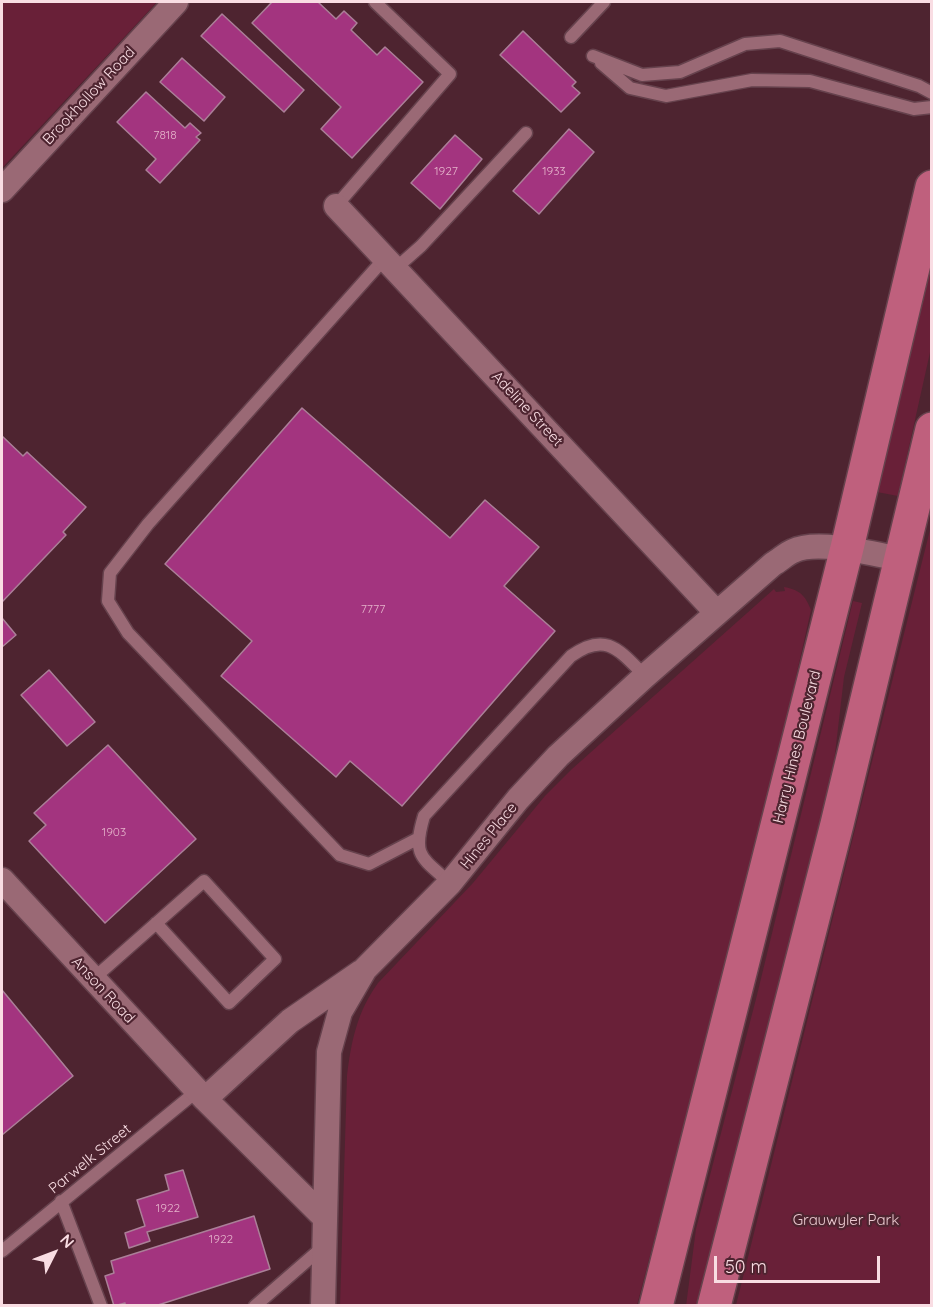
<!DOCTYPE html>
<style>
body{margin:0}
#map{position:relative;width:933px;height:1307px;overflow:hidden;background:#4e2430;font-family:Quicksand,sans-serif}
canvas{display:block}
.frame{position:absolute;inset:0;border:3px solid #f9dde3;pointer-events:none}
.north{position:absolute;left:24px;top:1223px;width:60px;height:60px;-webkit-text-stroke:4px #4e2430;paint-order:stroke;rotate:48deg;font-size:16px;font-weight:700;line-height:24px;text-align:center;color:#f9dde3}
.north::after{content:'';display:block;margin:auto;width:21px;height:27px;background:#f9dde3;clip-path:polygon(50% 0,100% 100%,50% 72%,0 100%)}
.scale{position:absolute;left:714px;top:1256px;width:166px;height:27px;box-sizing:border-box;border:3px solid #f9dde3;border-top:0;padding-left:8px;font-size:18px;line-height:21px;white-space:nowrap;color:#f9dde3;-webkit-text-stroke:4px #4e2430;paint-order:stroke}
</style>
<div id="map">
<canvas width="933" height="1307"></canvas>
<div class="frame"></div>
<div class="north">N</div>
<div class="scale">50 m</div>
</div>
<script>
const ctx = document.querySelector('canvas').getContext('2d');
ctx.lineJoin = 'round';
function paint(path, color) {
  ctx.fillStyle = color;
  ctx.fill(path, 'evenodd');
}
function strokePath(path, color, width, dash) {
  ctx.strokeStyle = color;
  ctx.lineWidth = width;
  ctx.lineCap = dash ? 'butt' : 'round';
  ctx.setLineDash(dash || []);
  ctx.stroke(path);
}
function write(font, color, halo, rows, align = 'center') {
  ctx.font = font + ' Quicksand,sans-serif';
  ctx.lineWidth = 4.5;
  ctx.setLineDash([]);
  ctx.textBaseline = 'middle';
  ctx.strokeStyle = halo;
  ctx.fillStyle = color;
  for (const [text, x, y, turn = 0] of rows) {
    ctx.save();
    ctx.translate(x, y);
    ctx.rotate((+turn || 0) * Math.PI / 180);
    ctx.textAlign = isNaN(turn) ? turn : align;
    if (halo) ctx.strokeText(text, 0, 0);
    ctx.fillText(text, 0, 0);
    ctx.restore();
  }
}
const green = new Path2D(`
 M2 2H157L2 168Z
 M931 269V348L898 496 877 492Z
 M931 526V1305H736Z
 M784 587C800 590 805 595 811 610L756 855 637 1305 340 1306 347 1076C351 1042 357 1012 378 983L473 883 545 796 572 769 774 589 776 592 785 591Z
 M853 601 862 603 844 677 833 771 806 887 696 1305 686 1306 696 1229 756 999Z`);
const building = new Path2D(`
 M272 2H318L336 19 344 11 357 23 351 30 377 55 385 47 423 82 352 158 321 129 341 107 252 23Z
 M222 14 304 90 284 112 201 36Z
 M523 31 576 82 572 86 580 93 561 112 500 55Z
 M182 58 225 97 204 121 160 82Z
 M146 92 185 128 190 123 201 133 196 137 200 140 160 183 146 170 156 159 117 122Z
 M569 129 594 152 539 214 513 191Z
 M455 135 482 159 440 209 411 183Z
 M302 408 450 538 485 500 539 547 504 586 555 631 402 806 350 761 336 777 221 676 252 641 165 564Z
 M2 436 23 456 27 452 86 507 63 532 66 535 2 602Z
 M2 618 16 635 2 647Z
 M49 670 95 722 67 746 21 695Z
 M108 745 196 839 105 923 29 841 46 825 34 813Z
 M2 990 73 1076 2 1135Z
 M183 1170 198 1217 147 1232 150 1241 129 1248 125 1233 145 1226 137 1200 169 1190 165 1175Z
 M254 1216 270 1269 155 1306H125V1303L114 1306 105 1276 114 1273 111 1261Z`);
const service = new Path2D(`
 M571 37 604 2
 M593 56 642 75 680 72 745 44 780 41 919 86 932 93
 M601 63 630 88 666 96 752 80 810 81 914 109 932 107
 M336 206 450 74 375 2
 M385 258 148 524 110 573 108 601 128 633 340 855 369 864 417 839
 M395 269 421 246 526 133
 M450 883C421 857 412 856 424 816L571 656C606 631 619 650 645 676
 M93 979 204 881 275 959 229 1003 156 923
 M61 1201 101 1306
 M2 1251 197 1091
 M255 1306 324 1246`);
const minor = new Path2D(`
 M2 190 176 2
 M336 206 717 613
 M2 880 205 1099 325 1218
 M205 1099 290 1021 361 972
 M323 1306 329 1052 340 1012 365 969 450 883 518 799 558 756 645 676 773 564C780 560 786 554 793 551 817 539 874 554 900 559`);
const primary = new Path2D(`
 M656 1306 847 548 932 187
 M714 1306 837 824 932 429`);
const numberNames = [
 ["7818",165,135],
 ["1927",446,171],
 ["1933",554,171],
 ["7777",373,609],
 ["1903",114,832],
 ["1922",168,1208],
 ["1922",221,1239]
];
const streetNames = [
 ["Brookhollow Road",89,96,-47],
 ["Adeline Street",527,409,47],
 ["Harry Hines Boulevard",797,747,-76],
 ["Hines Place",489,836,-51],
 ["Anson Road",103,990,47],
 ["Parwelk Street",90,1159,-39]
];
const parkNames = [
 ["Grauwyler Park",846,1220]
];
paint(green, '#692038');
paint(building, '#a3347f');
strokePath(building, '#ab7f98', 1.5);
strokePath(service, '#66424d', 15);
strokePath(minor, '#66424d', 27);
strokePath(primary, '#66424d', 36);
strokePath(service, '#9a6975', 12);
strokePath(minor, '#9a6975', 24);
strokePath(primary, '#bf607d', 33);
write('12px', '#e4b3ca', null, numberNames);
write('15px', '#f9dde3', '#4e2430', streetNames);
write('15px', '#ebc9d0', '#4e2430', parkNames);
</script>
